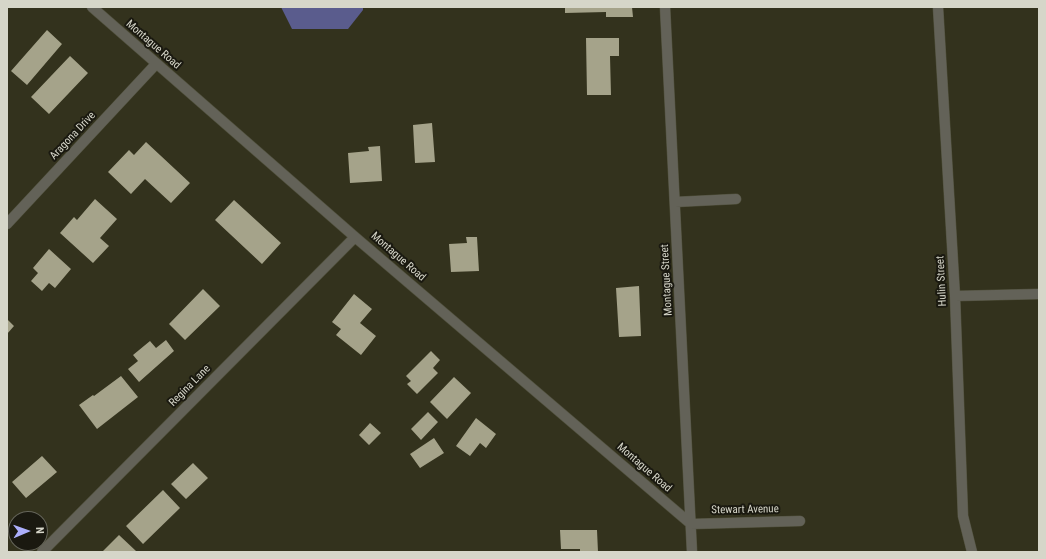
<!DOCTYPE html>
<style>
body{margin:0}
#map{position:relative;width:1046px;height:559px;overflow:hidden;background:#33321d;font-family:"Roboto Condensed",sans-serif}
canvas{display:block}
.frame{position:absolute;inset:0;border:8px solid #d6d6c9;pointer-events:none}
.north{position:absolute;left:8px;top:511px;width:40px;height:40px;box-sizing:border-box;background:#1a1910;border:1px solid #65655a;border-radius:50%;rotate:88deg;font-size:11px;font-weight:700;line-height:16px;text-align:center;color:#d6d6c9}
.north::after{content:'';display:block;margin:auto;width:14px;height:18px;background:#acaffb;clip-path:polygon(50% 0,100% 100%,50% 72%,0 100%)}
</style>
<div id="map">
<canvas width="1046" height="559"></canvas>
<div class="frame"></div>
<div class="north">N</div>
</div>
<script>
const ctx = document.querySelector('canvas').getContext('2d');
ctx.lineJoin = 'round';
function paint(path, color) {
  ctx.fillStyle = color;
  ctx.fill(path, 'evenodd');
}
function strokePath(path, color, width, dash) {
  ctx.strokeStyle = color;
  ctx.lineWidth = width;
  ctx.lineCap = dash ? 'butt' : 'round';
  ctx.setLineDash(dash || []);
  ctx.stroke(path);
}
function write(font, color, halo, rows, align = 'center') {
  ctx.font = font + ' "Roboto Condensed",sans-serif';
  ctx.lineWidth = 4;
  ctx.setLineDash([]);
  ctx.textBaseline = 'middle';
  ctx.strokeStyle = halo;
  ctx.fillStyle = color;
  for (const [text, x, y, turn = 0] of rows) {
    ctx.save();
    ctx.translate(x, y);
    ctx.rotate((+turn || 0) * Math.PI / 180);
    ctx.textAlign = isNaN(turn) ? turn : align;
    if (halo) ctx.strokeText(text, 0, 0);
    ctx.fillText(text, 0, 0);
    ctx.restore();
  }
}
const forest = new Path2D(`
 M281 7H363V10L348 29H292Z`);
const building = new Path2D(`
 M565 7H632L633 17H606V12L565 13Z
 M47 30 62 44 27 85 11 71Z
 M586 38H619V56H610L611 95H587Z
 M70 56 88 73 49 114 31 97Z
 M432 123 435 162 415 163 413 125Z
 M146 142 190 183 171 203 145 179 131 194 108 172 129 150 134 155Z
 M380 146 382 181 350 183 348 153 369 151 368 147Z
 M95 199 117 219 100 238 109 246 93 263 60 233 74 217 77 220Z
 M234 200 281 243 262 264 215 220Z
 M466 237H477L479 271 451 272 449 244 467 243Z
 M49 249 71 269 55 288 49 283 42 291 31 281 38 273 33 268Z
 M639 286 641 336 619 337 616 288Z
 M203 289 220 306 185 340 169 324Z
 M354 294 372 309 360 323 376 336 361 355 336 335 341 329 332 322Z
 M7 319 14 326 7 334Z
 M166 340 174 351 139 382 128 369 138 361 133 355 150 341 156 348Z
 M431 351 440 360 433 368 438 373 417 394 407 384 411 381 406 376Z
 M121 376 138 397 97 429 79 405 93 395 94 396Z
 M454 377 471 393 447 419 430 402Z
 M428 412 438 422 421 440 411 429Z
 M476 418 496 434 486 448 480 443 470 456 456 446Z
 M370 423 381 433 369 445 359 435Z
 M434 438 444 453 420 468 410 454Z
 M42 456 57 472 26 498 12 482Z
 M193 463 208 478 186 499 171 484Z
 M163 490 180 508 143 544 126 526Z
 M560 530H597L598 552H580V549H561Z
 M119 535 136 551 102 552Z`);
const minor = new Path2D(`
 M92 7 355 237 691 524
 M665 7 692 552
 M938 7 955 296 963 516 972 552
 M675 202 736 199
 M7 224 156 64
 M955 296 1039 294
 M691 524 800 521
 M42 552 355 237`);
const streetNames = [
 ["Montague Road",153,45,41],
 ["Aragona Drive",73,136,-47],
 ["Montague Road",398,257,41],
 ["Montague Street",667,280,-93],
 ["Hulin Street",942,281,-93],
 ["Regina Lane",190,386,-45],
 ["Montague Road",644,468,41],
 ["Stewart Avenue",745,510,-1]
];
paint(forest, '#5a5c8d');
paint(building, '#a5a38a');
strokePath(minor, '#50503c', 11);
strokePath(minor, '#636258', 10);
write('11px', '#d6d6c9', '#1a1910', streetNames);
</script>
